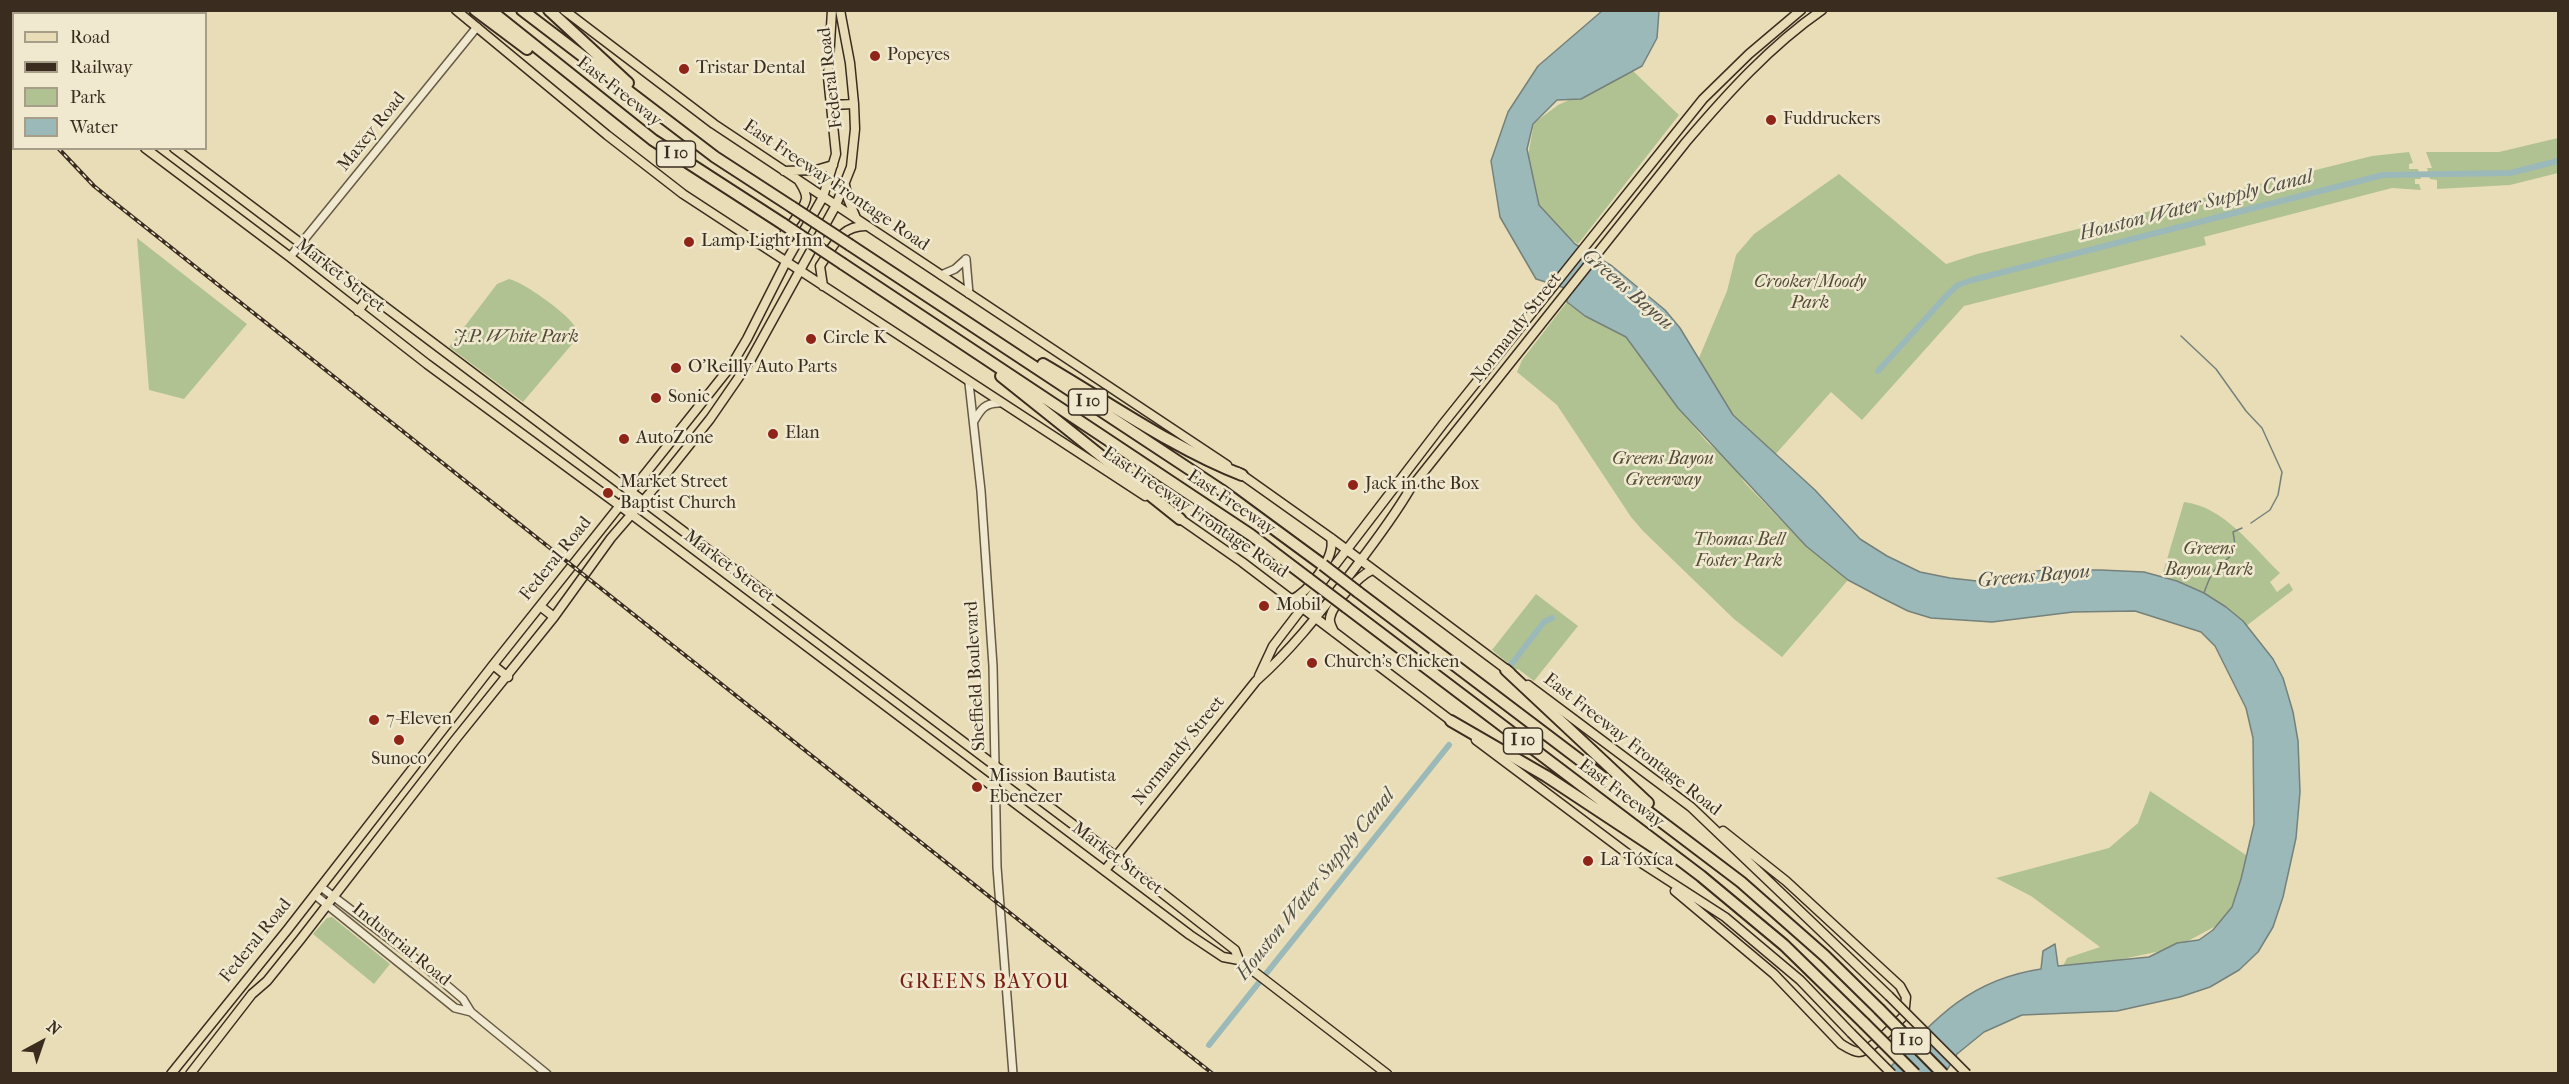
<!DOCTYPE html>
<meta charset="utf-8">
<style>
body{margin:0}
#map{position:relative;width:2569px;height:1084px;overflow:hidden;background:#e8ddb7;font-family:"IM FELL French Canon",serif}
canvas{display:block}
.frame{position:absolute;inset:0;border:12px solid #3a2d1f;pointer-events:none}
.legend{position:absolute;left:12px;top:12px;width:195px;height:138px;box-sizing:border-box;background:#f0e9d0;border:2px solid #a79e89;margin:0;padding:8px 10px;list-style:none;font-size:18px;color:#3a2d1f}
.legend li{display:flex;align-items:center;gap:12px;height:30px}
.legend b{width:30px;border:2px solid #a79e89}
.north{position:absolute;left:12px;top:1012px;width:60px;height:60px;-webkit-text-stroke:4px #f0e9d0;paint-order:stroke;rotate:40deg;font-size:16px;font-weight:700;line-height:24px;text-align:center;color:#3a2d1f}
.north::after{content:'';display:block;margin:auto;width:21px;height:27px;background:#3a2d1f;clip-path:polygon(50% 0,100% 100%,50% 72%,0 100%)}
</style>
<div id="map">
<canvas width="2569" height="1084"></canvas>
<div class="frame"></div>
<ul class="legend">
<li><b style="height:8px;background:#e8ddb7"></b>Road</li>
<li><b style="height:8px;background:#3a2d1f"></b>Railway</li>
<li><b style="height:16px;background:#b1c292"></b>Park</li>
<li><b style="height:16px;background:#9cb9b9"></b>Water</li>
</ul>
<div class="north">N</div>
</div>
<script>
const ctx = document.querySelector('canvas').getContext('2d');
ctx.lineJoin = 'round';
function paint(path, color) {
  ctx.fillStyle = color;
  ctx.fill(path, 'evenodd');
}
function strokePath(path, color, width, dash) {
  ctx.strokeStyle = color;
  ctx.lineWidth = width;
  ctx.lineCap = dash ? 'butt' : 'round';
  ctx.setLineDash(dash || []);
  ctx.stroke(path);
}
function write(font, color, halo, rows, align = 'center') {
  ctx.font = font + ' "IM FELL French Canon",serif';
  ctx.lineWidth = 5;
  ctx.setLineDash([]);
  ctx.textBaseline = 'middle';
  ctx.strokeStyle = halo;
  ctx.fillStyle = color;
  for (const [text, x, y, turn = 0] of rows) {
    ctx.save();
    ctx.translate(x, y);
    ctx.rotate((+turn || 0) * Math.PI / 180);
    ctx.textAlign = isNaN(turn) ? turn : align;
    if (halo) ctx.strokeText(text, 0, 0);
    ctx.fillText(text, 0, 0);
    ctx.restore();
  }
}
const green = new Path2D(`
 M1633 71 1679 115 1578 244 1548 223 1523 183 1534 123 1558 105Z
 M2558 138V173L2510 185 2437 189V180L2430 179 2427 168H2432L2426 152H2499Z
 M2409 152 2413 163 2409 164V169H2418L2421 179H2415V184H2419L2421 190 2392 188 2204 237 2206 245 1964 306 1862 420 1831 392 1773 457 1738 424 1696 365 1727 291 1736 255 1754 234 1839 174 1946 264 1977 254 2372 156Z
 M137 238 247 324 184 399 149 390Z
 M509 279C525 283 565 312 574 325 578 331 576 337 573 343L523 402 449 347 497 284Z
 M1567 302 1585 316 1626 337 1678 408 1707 442 1731 463 1745 483 1799 539 1848 580 1782 657 1734 619 1643 531 1631 517 1557 405 1517 372 1522 360Z
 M2184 502C2223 506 2253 547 2280 573L2270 582 2277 592 2289 583 2293 590 2241 630 2160 583Z
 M1536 594 1578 626 1534 681 1518 669 1516 670 1492 650Z
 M2150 791 2249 857 2227 920 2175 948 2060 972 2067 958 2100 947 2031 896 1996 878 2109 848 2138 823Z
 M332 917 390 964 374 984 313 934 327 918Z`);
const water = new Path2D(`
 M1602 11H1659L1657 38 1642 66 1581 99 1557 100 1533 124 1527 149 1539 205 1575 244 1612 266 1665 310 1680 328 1733 415 1815 490 1860 539 1887 556 1920 572 1950 578 1977 581 2043 570H2101L2144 572 2177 581 2204 593 2226 607 2243 621 2273 659 2283 678 2293 712 2298 741 2300 792 2296 838 2283 897 2273 927 2258 952 2239 970 2210 987 2180 997 2117 1011 2022 1015 1984 1032 1957 1054 1945 1073H1885C1933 1021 1967 980 2041 969L2043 951 2055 944 2058 966 2149 957 2177 943 2199 940 2213 930 2232 907 2241 879 2254 824 2253 738 2246 708 2215 646 2201 632 2135 611 2073 612 1992 622 1931 618 1908 611 1882 598 1848 580 1806 546 1678 408 1626 337 1585 316 1567 302 1565 288 1536 279 1500 217 1491 161 1508 112 1538 66Z`);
const stream = new Path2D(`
 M2181 336 2216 369 2246 411 2262 428 2282 472 2278 495 2270 510 2251 523
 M2204 593C2207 585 2210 574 2217 567 2234 552 2238 558 2233 532L2242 528`);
const canal = new Path2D(`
 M1878 371 1947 295 1958 285 1972 280 2383 175 2510 173 2558 161
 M1510 666 1544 622 1552 618
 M1209 1045 1449 745`);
const minor = new Path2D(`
 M290 257 477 27
 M966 259 969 294
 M941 275 955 269 966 259
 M969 383 981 491 993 666 997 867 1013 1074
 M974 421C981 409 985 403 999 403
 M321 887 417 960 463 999 471 1012 547 1074
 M315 895 455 1008 471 1012`);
const major = new Path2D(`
 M23 10 25 14
 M41 10 43 14
 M456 10 607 135 683 194 1145 496
 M564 10 714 124 1227 465
 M831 105 854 104
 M145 148 290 257 427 364 631 514 1190 935 1223 957 1239 960 1387 1074
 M174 148 1115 856 1235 950 1239 960
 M784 171 816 170 833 165
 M845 185 848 199 856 218
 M759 244 780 239C787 231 804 209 806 199 807 193 802 186 799 181
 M823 286 820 266C834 246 840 225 867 226
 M358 311 370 295
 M1238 472 1331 538 1510 672
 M1176 516 1242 562 1454 723
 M1291 600C1308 592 1336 558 1331 538
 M540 606 554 617
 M1334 632C1332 627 1329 623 1330 618 1333 603 1359 576 1372 570
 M493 665 508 677
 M1259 676 1273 646 1443 424 1703 99 1749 54 1801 10
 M1528 685 1691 807 1889 996
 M1476 740 1632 857 1725 917 1800 980 1851 1033
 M1106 869 1256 681C1291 650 1319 614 1348 577 1370 548 1392 520 1410 489L1686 142C1726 95 1770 46 1822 10
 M1675 891 1774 974 1841 1044C1846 1047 1853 1052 1859 1052 1870 1052 1894 1025 1904 1016L1906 997 1900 986 1786 881 1723 831
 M171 1074 288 929 493 665 731 366 747 339 786 262 823 197 836 154 828 77 832 10
 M190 1074 252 994 267 981 300 940 455 740 554 617 611 538 662 479 710 419 750 361 836 205 851 167 855 129 854 104 850 63 840 10`);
const highway = new Path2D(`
 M475 10 527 49
 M490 10 653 140 783 224
 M522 10 715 157 792 207
 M549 10 628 83
 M850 245 1221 490 1323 565
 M843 264 1251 535 1309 579
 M1043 364C1105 400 1176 450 1242 475
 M1001 376 1180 519
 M1358 592 1741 882 1825 956 1879 1009
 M1346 607 1701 876 1784 945 1864 1023
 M1506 670 1648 803
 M1451 721 1546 776 1661 852`);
const rail = new Path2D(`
 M10 81 14 86
 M58 148 94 186 115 203 1213 1074`);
const majorBridge = new Path2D(`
 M1889 996 1967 1074
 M1851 1033 1892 1074`);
const highwayBridge = new Path2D(`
 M792 207 850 245
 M783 224 843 264
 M1323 565 1358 592
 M1309 579 1346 607
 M1879 1009 1943 1074
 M1864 1023 1915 1074`);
const markers = [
 [875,56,6,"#8f2418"],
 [684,69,6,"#8f2418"],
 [1771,120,6,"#8f2418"],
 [689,242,6,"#8f2418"],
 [811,339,6,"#8f2418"],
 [676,368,6,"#8f2418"],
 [656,398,6,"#8f2418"],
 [773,434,6,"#8f2418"],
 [624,439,6,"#8f2418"],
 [1353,485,6,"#8f2418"],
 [608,493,6,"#8f2418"],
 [1264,606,6,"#8f2418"],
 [1312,663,6,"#8f2418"],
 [374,720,6,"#8f2418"],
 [399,740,6,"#8f2418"],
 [977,787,6,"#8f2418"],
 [1588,861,6,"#8f2418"]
];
const shields = [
 [676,154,39],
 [1088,402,39],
 [1523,741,39],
 [1911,1041,39]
];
const shieldNames = [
 ["I 10",676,154],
 ["I 10",1088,402],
 ["I 10",1523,741],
 ["I 10",1911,1041]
];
const poiNames = [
 ["Popeyes",887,56],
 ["Tristar Dental",696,69],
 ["Fuddruckers",1783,120],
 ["Lamp Light Inn",701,242],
 ["Circle K",823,339],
 ["O'Reilly Auto Parts",688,368],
 ["Sonic",668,398],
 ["Elan",785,434],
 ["AutoZone",636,439],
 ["Market Street",620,483],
 ["Baptist Church",620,504],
 ["Jack in the Box",1365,485],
 ["Mobil",1276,606],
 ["Church's Chicken",1324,663],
 ["7-Eleven",386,720],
 ["Sunoco",399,760,"center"],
 ["Mission Bautista",989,777],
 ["Ebenezer",989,798],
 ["La Tóxíca",1600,861]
];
const streetNames = [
 ["Federal Road",831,78,-97],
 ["East Freeway",619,92,38],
 ["Maxey Road",372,132,-51],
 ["East Freeway Frontage Road",836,186,34],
 ["Market Street",340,276,38],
 ["Normandy Street",1517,328,-52],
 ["East Freeway",1231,503,34],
 ["East Freeway Frontage Road",1195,513,34],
 ["Federal Road",556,559,-51],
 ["Market Street",729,567,37],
 ["Sheffield Boulevard",976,676,-93],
 ["East Freeway Frontage Road",1632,745,38],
 ["Normandy Street",1179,751,-51],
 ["East Freeway",1621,794,37],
 ["Market Street",1117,859,37],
 ["Federal Road",256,941,-51],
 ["Industrial Road",401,945,39]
];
const parkNames = [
 ["Crooker/Moody",1810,283],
 ["Park",1810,304],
 ["J.P. White Park",516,338],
 ["Greens Bayou",1663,460],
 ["Greenway",1663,481],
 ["Thomas Bell",1739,541],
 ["Foster Park",1739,562],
 ["Greens",2209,550],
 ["Bayou Park",2209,571]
];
const waterNames = [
 ["Houston Water Supply Canal",2196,206,-14],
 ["Greens Bayou",1627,290,41],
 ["Greens Bayou",2034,577,-5],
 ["Houston Water Supply Canal",1316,885,-51]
];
const neighbourhoodNames = [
 ["GREENS BAYOU",985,983]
];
paint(green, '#b1c292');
paint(water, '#9cb9b9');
strokePath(water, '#75817b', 1.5);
strokePath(stream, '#75817b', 1.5);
strokePath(canal, '#9cb9b9', 6);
strokePath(minor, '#665945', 10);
strokePath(major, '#3a2d1f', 11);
strokePath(highway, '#3a2d1f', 14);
strokePath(minor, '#f0e9d0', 7);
strokePath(major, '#e8ddb7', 8);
strokePath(highway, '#e8ddb7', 10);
strokePath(rail, '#3a2d1f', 4);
strokePath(rail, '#f0e9d0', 1.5, [4.5]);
strokePath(majorBridge, '#3a2d1f', 11, []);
strokePath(highwayBridge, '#3a2d1f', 14, []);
strokePath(majorBridge, '#e8ddb7', 8);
strokePath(highwayBridge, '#e8ddb7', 10);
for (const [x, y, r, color] of markers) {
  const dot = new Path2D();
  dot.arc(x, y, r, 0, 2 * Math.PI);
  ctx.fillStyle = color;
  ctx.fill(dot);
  strokePath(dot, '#f0e9d0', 2);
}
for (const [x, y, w] of shields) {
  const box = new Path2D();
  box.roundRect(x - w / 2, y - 13, w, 26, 4.5);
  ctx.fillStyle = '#f0e9d0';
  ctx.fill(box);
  strokePath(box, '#3a2d1f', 1.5);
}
write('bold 16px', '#3a2d1f', null, shieldNames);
write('18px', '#3a2d1f', '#f0e9d0', poiNames, 'left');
write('18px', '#3a2d1f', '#f0e9d0', streetNames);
write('italic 18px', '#524b36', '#f0e9d0', parkNames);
write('italic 20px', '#525046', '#f0e9d0', waterNames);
ctx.letterSpacing = '1.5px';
write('20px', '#7a1f14', '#f0e9d0', neighbourhoodNames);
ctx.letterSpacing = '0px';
</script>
